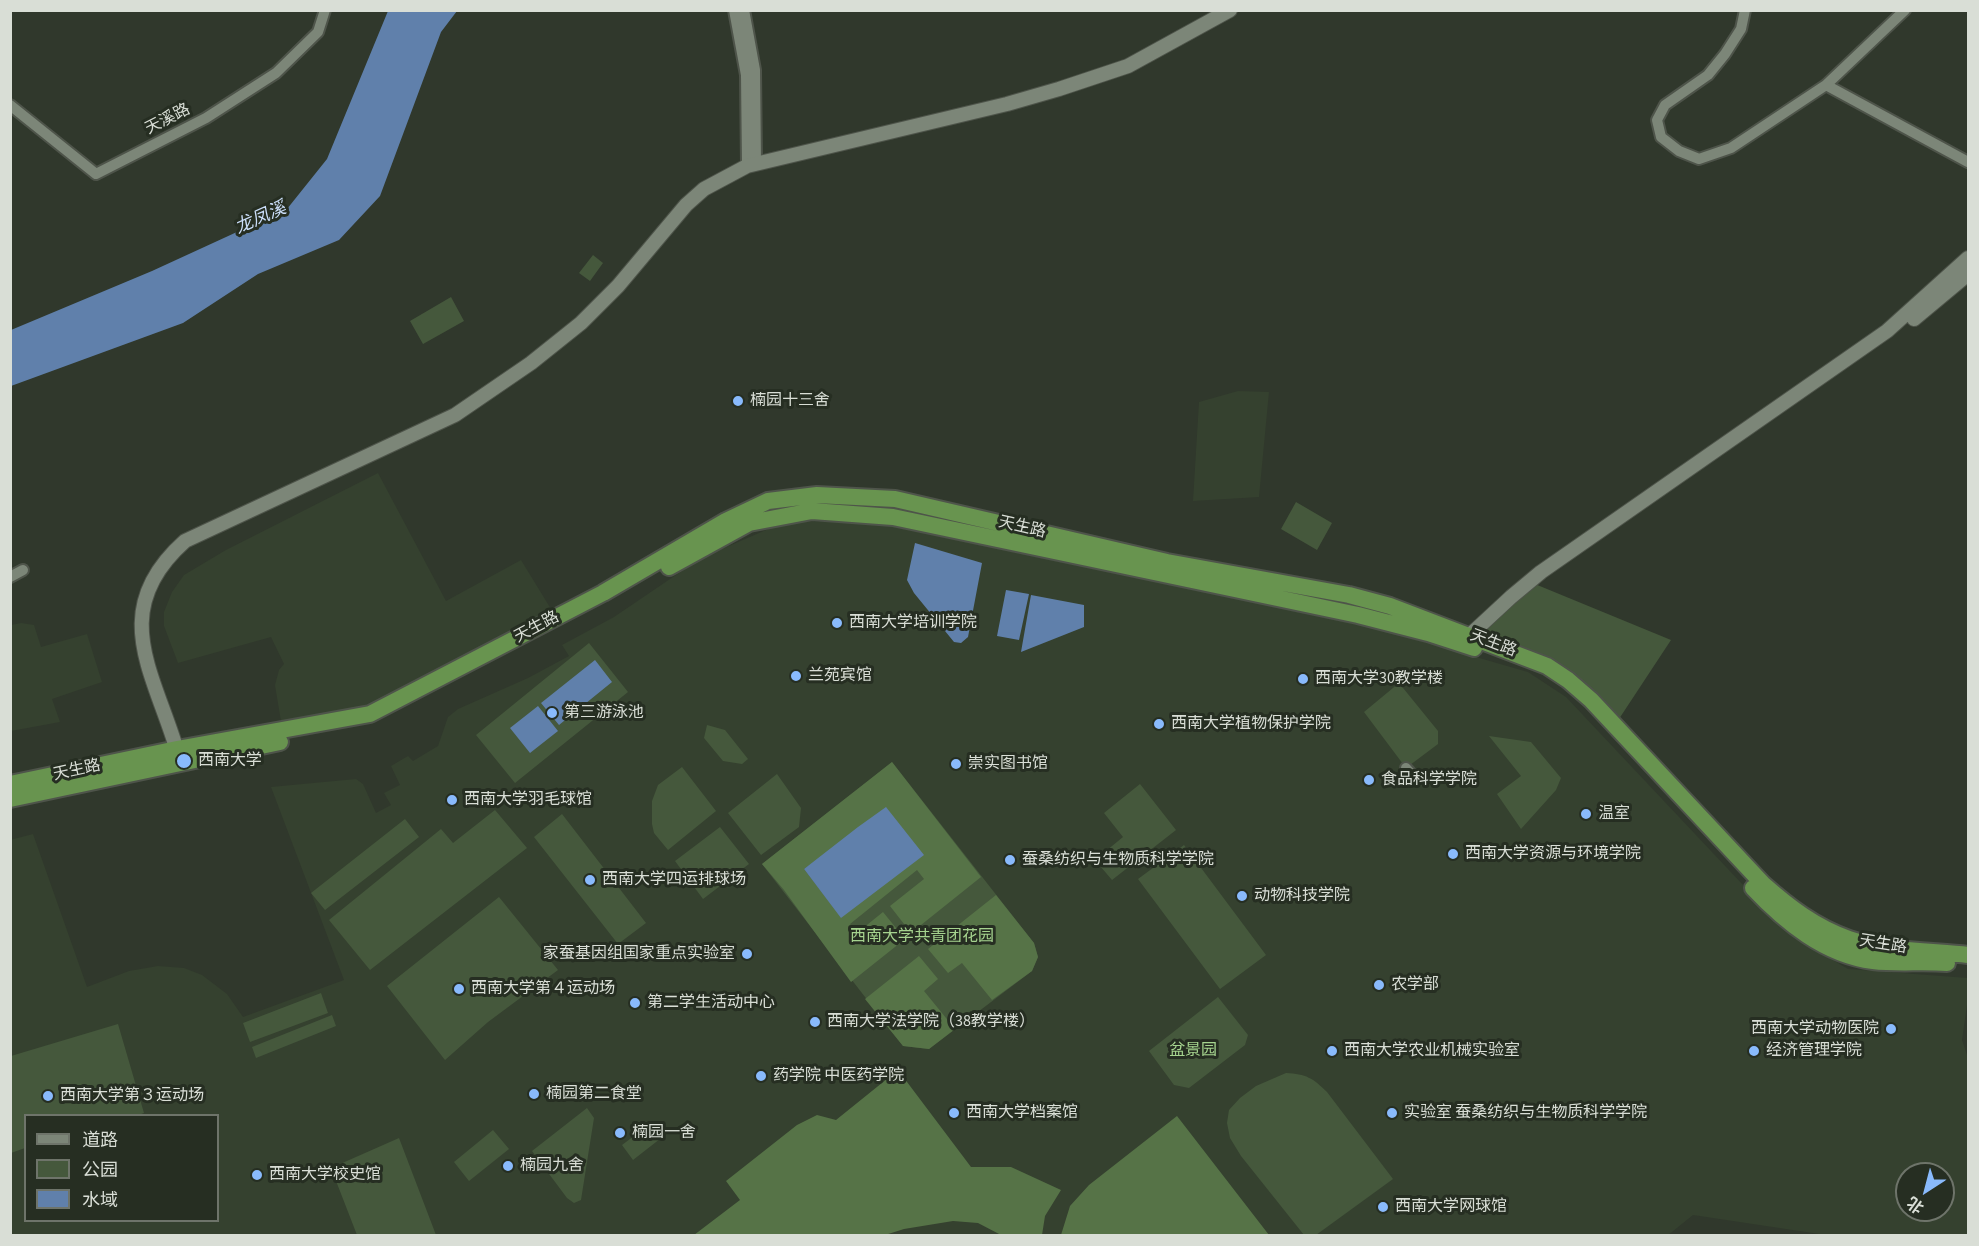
<!DOCTYPE html>
<meta charset="utf-8">
<style>
body{margin:0}
#map{position:relative;width:1979px;height:1246px;overflow:hidden;background:#30382c;font-family:"Source Sans 3","Noto Sans SC",sans-serif}
canvas{display:block}
.frame{position:absolute;inset:0;border:12px solid #d9ded6;pointer-events:none}
.legend{position:absolute;left:24px;top:1114px;width:195px;height:108px;box-sizing:border-box;background:#262e22;border:2px solid #6e746a;margin:0;padding:8px 10px;list-style:none;font-size:18px;color:#d9ded6}
.legend li{display:flex;align-items:center;gap:12px;height:30px}
.legend b{width:30px;border:2px solid #6e746a}
.north{position:absolute;left:1895px;top:1162px;width:60px;height:60px;box-sizing:border-box;background:#262e22;border:2px solid #6e746a;border-radius:50%;rotate:216deg;font-size:16px;font-weight:700;line-height:24px;text-align:center;color:#d9ded6}
.north::after{content:'';display:block;margin:auto;width:21px;height:27px;background:#89bafc;clip-path:polygon(50% 0,100% 100%,50% 72%,0 100%)}
</style>
<div id="map">
<canvas width="1979" height="1246"></canvas>
<div class="frame"></div>
<ul class="legend">
<li><b style="height:8px;background:#7c8678"></b>道路</li>
<li><b style="height:16px;background:#45583c"></b>公园</li>
<li><b style="height:16px;background:#6080ab"></b>水域</li>
</ul>
<div class="north">北</div>
</div>
<script>
const ctx = document.querySelector('canvas').getContext('2d');
ctx.lineJoin = 'round';
function paint(path, color) {
  ctx.fillStyle = color;
  ctx.fill(path, 'evenodd');
}
function strokePath(path, color, width, dash) {
  ctx.strokeStyle = color;
  ctx.lineWidth = width;
  ctx.lineCap = dash ? 'butt' : 'round';
  ctx.setLineDash(dash || []);
  ctx.stroke(path);
}
function write(font, color, halo, rows, align = 'center') {
  ctx.font = font + ' "Source Sans 3","Noto Sans SC",sans-serif';
  ctx.lineWidth = 6;
  ctx.setLineDash([]);
  ctx.textBaseline = 'middle';
  ctx.strokeStyle = halo;
  ctx.fillStyle = color;
  for (const [text, x, y, turn = 0] of rows) {
    ctx.save();
    ctx.translate(x, y);
    ctx.rotate((+turn || 0) * Math.PI / 180);
    ctx.textAlign = isNaN(turn) ? turn : align;
    if (halo) ctx.strokeText(text, 0, 0);
    ctx.fillText(text, 0, 0);
    ctx.restore();
  }
}
const built = new Path2D(`
 M1238 391 1269 392 1259 497 1193 501 1199 402Z
 M378 473 446 601 521 560 551 609 366 710 282 727 275 685 279 670 284 664 271 637 178 663 164 626V612L172 592 184 575 226 550Z
 M787 521 871 522 1375 628 1528 672 1566 697 1776 920 1804 943 1848 969 1968 978V998L1962 1040 1968 1058V1235H1826L1693 1215 1667 1236 11 1235 10 840 33 834 87 987 129 971 158 966 184 968 202 975 227 994 243 1017 344 980 271 787 356 779 363 784 376 813 391 805 384 793 400 785 391 766 408 756 413 761 438 746 448 717 458 709 528 678 569 656 562 645 614 617 701 558ZM26 1116H218V1220H26ZM1907 1174H1943V1210H1907Z
 M21 623 34 625 41 647 87 634 102 682 52 699 60 722 11 731V625Z`);
const green = new Path2D(`
 M593 255 603 263 590 281 579 273Z
 M451 297 464 321 423 344 410 321Z
 M1296 502 1332 523 1317 550 1281 529Z
 M1530 582 1671 640 1615 725 1568 680 1470 635Z
 M589 643 628 692 515 783 476 735Z
 M1399 683 1438 731V744L1406 768 1364 712Z
 M707 725 725 730 748 759 742 764 723 761 704 738Z
 M1489 736 1531 742 1561 778 1556 790 1521 829 1497 794 1521 776Z
 M892 762 1034 943 1038 957 1032 971 929 1049 903 1046 762 864Z
 M682 767 716 811 668 850 654 833 652 824V801L658 785Z
 M777 774 801 808 799 827 761 855 728 813Z
 M1140 784 1176 830 1112 880 1095 860 1123 837 1104 813Z
 M495 810 527 848 370 970 329 920 441 829 453 843Z
 M562 814 646 923 618 944 534 837Z
 M405 819 419 837 325 910 311 893Z
 M720 827 749 864 703 899 675 861Z
 M1184 845 1266 955 1220 989 1138 879Z
 M499 897 558 970 488 1022 445 1060 387 986Z
 M321 993 328 1013 250 1042 243 1023Z
 M1218 997 1248 1035 1245 1045 1189 1088 1174 1085 1149 1051Z
 M332 1015 336 1026 256 1058 252 1047Z
 M118 1024 144 1113 136 1116H26L25 1148 11 1153V1056Z
 M1286 1073C1306 1074 1313 1078 1327 1092L1393 1179 1316 1235H1304L1241 1156 1230 1138 1227 1123 1229 1110 1240 1098 1256 1086Z
 M587 1108 594 1118 581 1200 574 1203 567 1198 532 1151Z
 M654 1121 665 1135 633 1160 622 1145Z
 M493 1130 509 1149 469 1181 454 1162Z
 M399 1138 436 1235H357L331 1168Z`);
const forest = new Path2D(`
 M892 762 981 877 911 933 890 906 924 879 917 870 850 924 857 933 883 912 905 939 851 982 784 890 762 864ZM825 854 842 918 804 869Z
 M996 895 1034 943 1038 957 1032 971 992 1000 962 963 948 973 928 949Z
 M919 956 938 979 924 991 955 1029 929 1049 903 1046 865 999Z
 M898 1070 971 1167H1011L1061 1190 1045 1216 1042 1235H1001L978 1223 953 1221 904 1229 885 1235H694L740 1200 726 1181 797 1125 817 1115 836 1120Z
 M1177 1116 1269 1235H1061L1070 1206 1089 1185Z`);
const water = new Path2D(`
 M388 11H457L441 32 380 196 339 240 258 274 183 323 11 386V330L152 271 287 209 327 159Z
 M915 543 982 563 968 637 961 643 954 642 914 593 907 580Z
 M1006 590 1029 594 1019 640 997 636Z
 M1031 595 1084 605V627L1021 652Z
 M595 660 612 682 559 725 541 703Z
 M538 706 558 731 530 753 510 728Z
 M886 807 924 855 841 918 804 869 858 827Z`);
const minor = new Path2D(`
 M734 10 746 75 747 166
 M744 10 755 70 756 163
 M1745 10 1741 29 1725 54 1708 75 1665 105 1657 120 1661 137 1679 151 1699 159 1731 148 1826 85 1905 10
 M1826 85 1968 162
 M10 105 96 174 206 118 276 73 318 32 325 10
 M10 577 23 570
 M1406 768 1415 778`);
const tertiary = new Path2D(`
 M1914 319 1968 274
 M1470 635 1511 597 1541 572 1887 331 1968 258
 M179 757C156 675 105 612 185 541L455 415 531 363 581 323 618 286 686 205 704 189 747 166 1007 104 1059 89 1128 66 1230 10`);
const trunk = new Path2D(`
 M669 567 749 523 812 511 893 517 1358 615 1428 633 1474 648
 M10 784 177 749 370 714 603 593 726 521 768 501 817 495 895 499 1167 562 1349 595 1390 606 1547 666 1568 680 1591 700 1763 884C1789 907 1815 927 1849 939 1884 951 1931 951 1968 955
 M10 799 280 742
 M1753 888C1785 922 1825 955 1873 961 1897 964 1922 961 1947 963`);
const markers = [
 [738,401,6,"#89bafc"],
 [837,623,6,"#89bafc"],
 [796,676,6,"#89bafc"],
 [1303,679,6,"#89bafc"],
 [552,713,6,"#89bafc"],
 [1159,724,6,"#89bafc"],
 [184,761,8,"#89bafc"],
 [956,764,6,"#89bafc"],
 [1369,780,6,"#89bafc"],
 [452,800,6,"#89bafc"],
 [1586,814,6,"#89bafc"],
 [1453,854,6,"#89bafc"],
 [1010,860,6,"#89bafc"],
 [590,880,6,"#89bafc"],
 [1242,896,6,"#89bafc"],
 [747,954,6,"#89bafc"],
 [1379,985,6,"#89bafc"],
 [459,989,6,"#89bafc"],
 [635,1003,6,"#89bafc"],
 [815,1022,6,"#89bafc"],
 [1891,1029,6,"#89bafc"],
 [1332,1051,6,"#89bafc"],
 [1754,1051,6,"#89bafc"],
 [761,1076,6,"#89bafc"],
 [534,1094,6,"#89bafc"],
 [48,1096,6,"#89bafc"],
 [954,1113,6,"#89bafc"],
 [1392,1113,6,"#89bafc"],
 [620,1133,6,"#89bafc"],
 [508,1166,6,"#89bafc"],
 [257,1175,6,"#89bafc"],
 [1383,1207,6,"#89bafc"]
];
const streetNames = [
 ["天溪路",168,120,-27],
 ["天生路",1022,528,13],
 ["天生路",537,628,-28],
 ["天生路",1493,644,21],
 ["天生路",77,771,-12],
 ["天生路",1883,945,9]
];
const poiNames = [
 ["楠园十三舍",750,401],
 ["西南大学培训学院",849,623],
 ["兰苑宾馆",808,676],
 ["西南大学30教学楼",1315,679],
 ["第三游泳池",564,713],
 ["西南大学植物保护学院",1171,724],
 ["西南大学",198,761],
 ["崇实图书馆",968,764],
 ["食品科学学院",1381,780],
 ["西南大学羽毛球馆",464,800],
 ["温室",1598,814],
 ["西南大学资源与环境学院",1465,854],
 ["蚕桑纺织与生物质科学学院",1022,860],
 ["西南大学四运排球场",602,880],
 ["动物科技学院",1254,896],
 ["家蚕基因组国家重点实验室",735,954,"right"],
 ["农学部",1391,985],
 ["西南大学第４运动场",471,989],
 ["第二学生活动中心",647,1003],
 ["西南大学法学院（38教学楼）",827,1022],
 ["西南大学动物医院",1879,1029,"right"],
 ["西南大学农业机械实验室",1344,1051],
 ["经济管理学院",1766,1051],
 ["药学院 中医药学院",773,1076],
 ["楠园第二食堂",546,1094],
 ["西南大学第３运动场",60,1096],
 ["西南大学档案馆",966,1113],
 ["实验室 蚕桑纺织与生物质科学学院",1404,1113],
 ["楠园一舍",632,1133],
 ["楠园九舍",520,1166],
 ["西南大学校史馆",269,1175],
 ["西南大学网球馆",1395,1207]
];
const parkNames = [
 ["西南大学共青团花园",922,937],
 ["盆景园",1193,1051]
];
const waterNames = [
 ["龙凤溪",261,219,-24]
];
paint(built, '#35412f');
paint(green, '#45583c');
paint(forest, '#567347');
paint(water, '#6080ab');
strokePath(minor, '#4e544a', 14);
strokePath(tertiary, '#4e544a', 16);
strokePath(trunk, '#4e544a', 20);
strokePath(minor, '#7c8678', 10);
strokePath(tertiary, '#7c8678', 14);
strokePath(trunk, '#68944f', 16);
for (const [x, y, r, color] of markers) {
  const dot = new Path2D();
  dot.arc(x, y, r, 0, 2 * Math.PI);
  ctx.fillStyle = color;
  ctx.fill(dot);
  strokePath(dot, '#262e22', 2);
}
write('16px', '#d9ded6', '#262e22', streetNames);
write('16px', '#d9ded6', '#262e22', poiNames, 'left');
write('16px', '#a6d48f', '#262e22', parkNames);
write('italic 18px', '#cbdef9', '#262e22', waterNames);
</script>
